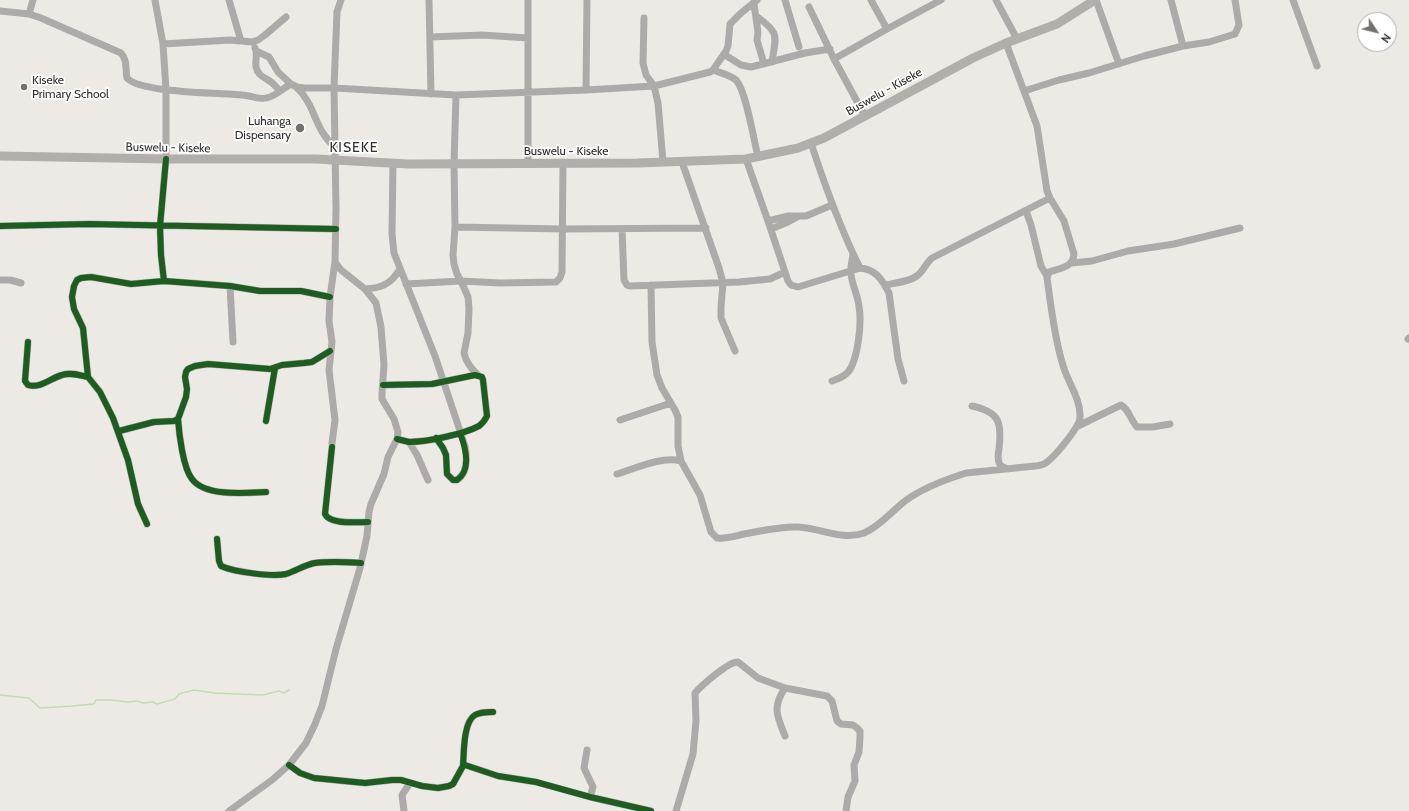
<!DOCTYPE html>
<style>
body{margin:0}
#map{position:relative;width:1409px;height:811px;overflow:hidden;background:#edeae6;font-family:Cabin,sans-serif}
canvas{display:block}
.north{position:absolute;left:1357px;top:12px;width:40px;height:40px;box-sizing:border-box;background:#fff;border:1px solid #adacab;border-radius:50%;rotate:125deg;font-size:11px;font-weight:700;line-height:16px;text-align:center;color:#312f2d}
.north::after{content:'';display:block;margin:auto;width:14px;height:18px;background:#73706e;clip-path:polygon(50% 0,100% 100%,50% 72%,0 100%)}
</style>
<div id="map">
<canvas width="1409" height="811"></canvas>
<div class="north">N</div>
</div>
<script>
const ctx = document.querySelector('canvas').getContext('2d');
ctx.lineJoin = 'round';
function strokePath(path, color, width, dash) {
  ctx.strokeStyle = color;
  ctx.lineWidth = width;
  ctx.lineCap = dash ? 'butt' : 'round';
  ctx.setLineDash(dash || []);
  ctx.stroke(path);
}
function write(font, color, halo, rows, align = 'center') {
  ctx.font = font + ' Cabin,sans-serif';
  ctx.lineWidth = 3.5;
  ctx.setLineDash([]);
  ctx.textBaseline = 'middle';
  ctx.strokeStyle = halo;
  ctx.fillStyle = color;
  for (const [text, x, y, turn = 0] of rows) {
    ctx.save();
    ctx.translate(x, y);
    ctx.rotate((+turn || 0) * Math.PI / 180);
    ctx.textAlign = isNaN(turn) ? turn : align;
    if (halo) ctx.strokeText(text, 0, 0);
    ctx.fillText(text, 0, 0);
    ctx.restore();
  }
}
const stream = new Path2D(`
 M0 695 29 698 40 708 72 706 94 704 96 700H110L128 702 137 701 143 703 153 702 157 704 175 699 179 694 194 690 214 693 263 695 279 691 284 693 289 690`);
const minor = new Path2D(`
 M155 0 163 44 166 90V159L160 226 161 255 164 281
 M229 0 241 41
 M429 0 431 94
 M528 0V164
 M785 0 799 47
 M871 0 887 29
 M996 0 1017 39
 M1096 0 1119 64
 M1171 0 1183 46
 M1293 0 1317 66
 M754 4 758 32 757 40 764 64
 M809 7 834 59 865 116
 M0 11 29 14 41 18 121 53C128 61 125 69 127 78 140 93 220 93 242 95 250 95 259 100 266 98 275 97 283 88 291 84
 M29 14 33 0
 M756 16C780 33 776 35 772 62
 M644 18 643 63 646 75 654 86 658 103 663 162
 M430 37 482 35 528 38
 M163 44 230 40 252 42 258 40 265 35 286 17
 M255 48C258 54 255 60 256 67 258 76 264 77 271 82 274 84 277 88 280 91
 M256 51 269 57 278 72 291 84 297 87 304 88H334L456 95 586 90 654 86 710 72 713 70 726 51 728 46 730 24 741 13 757 0
 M725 55 741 65 751 67 805 53 830 49
 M834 59 887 29 941 0
 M713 70C721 73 730 75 736 80 746 90 754 141 758 157
 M297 88C316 105 314 130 335 147
 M586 90 587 0
 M1024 91 1059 80 1089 73 1144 56 1183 46 1209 42 1235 34 1239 25 1235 0
 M456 95 454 164 455 227 453 255 454 264 457 274 461 281 468 297 469 308 468 333 464 353C466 363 472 369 479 376
 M811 143C825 186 840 228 860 268
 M746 159 768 221 788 281 791 285 798 287 860 268C875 269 882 279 889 293L898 359 904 381
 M682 162 719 268 723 283 721 307V318L735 351
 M393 163 392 234 394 253 435 356 465 446C467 457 468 473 457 480H453L447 474 446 455 443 448 436 438
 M1026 211 1031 225 1041 266 1047 276
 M768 221 788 216H806L832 205
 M0 226 89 224 336 229
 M455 227 563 229 706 228
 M622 229 624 280 627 285 630 286 739 282 770 279 785 272
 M771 229 788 222 797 217
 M1071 263 1092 261 1128 251 1174 244 1240 228
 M0 280H10L21 283
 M406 284 461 281 500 283 556 282 560 278 562 272 563 163
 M651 285 652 342 657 375 662 388 675 410 678 417V446L681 461 700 495 711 532 717 538C726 539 735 536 744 534 762 531 780 526 798 527 821 528 842 541 864 533 880 526 891 512 905 501 921 489 947 479 966 473L1035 466C1038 466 1041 465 1044 464 1053 459 1080 427 1080 417 1081 398 1066 380 1062 362 1054 335 1051 306 1047 278L1049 272C1060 268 1073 268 1074 254L1064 221 1050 198 1047 191 1037 126 1006 43
 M885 285C895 283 910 282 918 275 924 270 926 263 932 258L1050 198
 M230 286 233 342
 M365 289C382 288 391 284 400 269
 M1408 339 1409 338
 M28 342 25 381 28 385C40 389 51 378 62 375 70 372 80 375 88 377
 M832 381C838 379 844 377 848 372 858 360 862 322 859 307 858 295 852 285 851 274 850 268 852 261 853 255
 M383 385 432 384 475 375 482 377 483 380 487 416C485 420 483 423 479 426 464 434 427 442 409 442 405 441 401 440 397 439
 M972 406C1000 412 1002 423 999 449 998 454 997 460 1000 465 1002 467 1005 468 1008 469
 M178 419C179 433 183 468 192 479 205 497 246 493 266 492
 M620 420 671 403
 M266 421 275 368
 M1078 426 1121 405C1129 409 1131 421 1137 427H1153L1170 424
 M119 431 154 422 174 421 178 419 186 397 187 389 185 377 186 372 188 369 195 366 208 364 270 369 282 365 304 363 312 362 330 351
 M409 442 417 455 428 480
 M332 443 335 420 329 370 332 342 329 321 330 297 335 262
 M332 447 325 514C330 525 357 522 368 522
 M617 474C637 468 661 456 681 461
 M147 524 138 504 128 460 113 418 100 392 88 377 83 328 74 309 72 297 74 286 77 280 81 278 91 277 131 284 164 281 230 286 260 291H301L330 297
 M217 539 219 561 221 566C234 572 272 577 286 574 296 571 304 565 315 563 330 561 346 562 361 563
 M785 736C777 716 772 707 785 688
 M587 750 584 768 593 787 590 797
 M289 765 300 773 314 778 365 783 392 780H401L422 786 438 788 449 786 453 784 463 766 465 765 498 776 536 782 590 797 651 811
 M463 766C464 754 463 722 475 715 480 712 487 712 493 712
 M229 811 272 780 289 765 306 743 315 724 322 706 336 649 360 568 367 536 369 512 371 504 384 474 388 457 397 439 398 432 394 419 382 399V393L384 365 381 327 376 303 365 289 341 270 335 262 336 208 334 88 337 12 341 0
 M404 811 402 795 410 783
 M676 811 693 754 696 721 695 693C701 686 729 661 738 662L758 678 785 688 827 696 832 701 837 721 841 724 853 725 857 728 860 731V737L859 752 854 765 855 781 848 797 846 811`);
const major = new Path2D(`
 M0 156 166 159H316L408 164 638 163 746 159 798 148 824 138 973 58 1006 43 1057 24 1095 0`);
const cycleway = new Path2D(`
 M0 226 89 224 336 229
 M164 281 161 255 160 226 166 159
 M28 342 25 381 28 385C40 389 51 378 62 375 70 372 80 375 88 377
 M383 385 432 384 475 375 482 377 483 380 487 416C485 420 483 423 479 426 464 434 427 442 409 442 405 441 401 440 397 439
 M178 419C179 433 183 468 192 479 205 497 246 493 266 492
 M266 421 275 368
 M119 431 154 422 174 421 178 419 186 397 187 389 185 377 186 372 188 369 195 366 208 364 270 369 282 365 304 363 312 362 330 351
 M436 438 443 448 446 455 447 474 453 480H457C472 470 465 446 460 433
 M332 447 325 514C330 525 357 522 368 522
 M147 524 138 504 128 460 113 418 100 392 88 377 83 328 74 309 72 297 74 286 77 280 81 278 91 277 131 284 164 281 230 286 260 291H301L330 297
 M217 539 219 561 221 566C234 572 272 577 286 574 296 571 304 565 315 563 330 561 346 562 361 563
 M289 765 300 773 314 778 365 783 392 780H401L422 786 438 788 449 786 453 784 463 766 465 765 498 776 536 782 590 797 651 811
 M463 766C464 754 463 722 475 715 480 712 487 712 493 712`);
const markers = [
 [24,87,4,"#73706e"],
 [300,128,5,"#73706e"]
];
const poiNames = [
 ["Kiseke",32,80],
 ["Primary School",32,94],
 ["Luhanga",291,121,"right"],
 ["Dispensary",291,135,"right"]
];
const streetNames = [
 ["Buswelu - Kiseke",884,92,-29],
 ["Buswelu - Kiseke",168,148,1],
 ["Buswelu - Kiseke",566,151]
];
const quarterNames = [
 ["KISEKE",354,148]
];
strokePath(stream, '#bfddb1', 1.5);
strokePath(minor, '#acabaa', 7);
strokePath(major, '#b1aeab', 9);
strokePath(cycleway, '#1b5e20', 6);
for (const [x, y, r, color] of markers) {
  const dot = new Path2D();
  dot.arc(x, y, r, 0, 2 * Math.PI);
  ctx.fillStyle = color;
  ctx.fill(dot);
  strokePath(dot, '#fff', 1.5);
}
write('12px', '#312f2d', '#fff', poiNames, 'left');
write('12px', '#312f2d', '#fff', streetNames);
ctx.letterSpacing = '1px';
write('14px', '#312f2d', '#fff', quarterNames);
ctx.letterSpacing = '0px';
</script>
